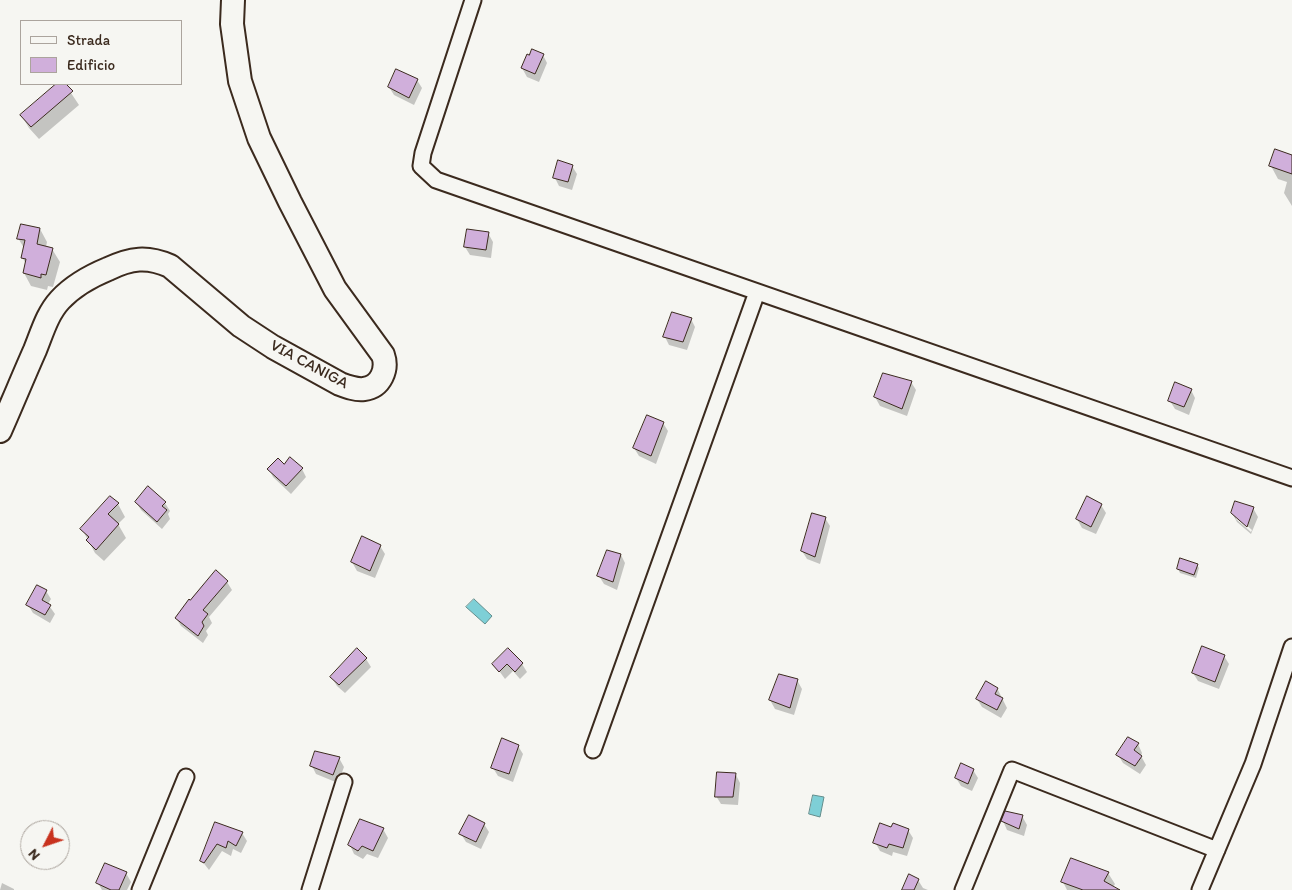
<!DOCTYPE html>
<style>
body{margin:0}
#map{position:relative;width:1292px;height:890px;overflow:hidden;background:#f6f6f2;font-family:Itim,sans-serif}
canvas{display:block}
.legend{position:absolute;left:20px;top:20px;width:162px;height:65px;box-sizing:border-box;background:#f6f6f2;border:1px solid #aba49d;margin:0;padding:6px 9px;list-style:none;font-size:15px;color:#3b2a1e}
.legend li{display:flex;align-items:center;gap:10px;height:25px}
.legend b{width:25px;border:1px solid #aba49d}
.north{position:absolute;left:20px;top:820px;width:50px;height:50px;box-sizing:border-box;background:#f6f6f2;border:1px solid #aba49d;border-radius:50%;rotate:229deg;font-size:14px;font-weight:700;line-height:20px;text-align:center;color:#3b2a1e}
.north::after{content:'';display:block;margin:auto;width:18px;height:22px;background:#c8321e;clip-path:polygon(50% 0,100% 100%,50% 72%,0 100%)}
</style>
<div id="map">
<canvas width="1292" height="890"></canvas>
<ul class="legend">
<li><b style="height:6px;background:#f6f6f2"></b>Strada</li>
<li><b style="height:14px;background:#d0afdb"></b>Edificio</li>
</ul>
<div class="north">N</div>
</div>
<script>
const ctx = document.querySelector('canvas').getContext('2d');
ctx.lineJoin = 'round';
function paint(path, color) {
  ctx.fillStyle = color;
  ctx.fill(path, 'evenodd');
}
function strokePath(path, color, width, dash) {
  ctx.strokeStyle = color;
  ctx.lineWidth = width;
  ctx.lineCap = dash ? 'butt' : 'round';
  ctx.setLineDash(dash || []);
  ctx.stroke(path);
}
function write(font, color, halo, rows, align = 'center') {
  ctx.font = font + ' Itim,sans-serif';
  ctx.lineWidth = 4.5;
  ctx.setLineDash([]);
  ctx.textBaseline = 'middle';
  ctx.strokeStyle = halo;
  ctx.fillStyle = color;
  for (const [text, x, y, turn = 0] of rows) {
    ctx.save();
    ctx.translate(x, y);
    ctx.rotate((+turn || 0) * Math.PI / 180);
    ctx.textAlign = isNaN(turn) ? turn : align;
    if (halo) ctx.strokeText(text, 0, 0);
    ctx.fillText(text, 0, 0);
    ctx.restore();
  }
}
const water = new Path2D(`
 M474 599 492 616 485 624 466 607Z
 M813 795 824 797 820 817 809 814Z`);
const shadow = new Path2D(`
 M543 55 547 63 539 82 527 77 522 68Z
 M417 80 422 88 414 105 394 95 389 87Z
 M57 84H65L79 105 39 139 29 128 21 115Z
 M1292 156V206L1284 193 1287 182 1278 179 1271 166Z
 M572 166 577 174 572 190 559 186 555 178Z
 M40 229 47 242 46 247 52 249 60 262 53 287 48 286 47 290 31 286 24 273 26 264 22 257 24 248 18 238Z
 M488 233 493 242 491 258 470 255 465 247Z
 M691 319 695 327 687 350 669 345 665 337Z
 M911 382 916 390 907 416 880 406 875 397Z
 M1191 390 1195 398 1189 415 1175 409 1170 401Z
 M663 423 668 431 656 464 639 456 634 448Z
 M284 466 302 469 306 477 291 494 273 477 269 469Z
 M149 488 165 503 170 511 168 514 170 519 162 529 141 510 136 502Z
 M118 504 125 517 118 524 126 538 104 561 95 553 82 529Z
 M1101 505 1106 513 1096 534 1082 528 1077 519Z
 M1253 508 1258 517 1251 534 1237 522 1232 513ZM1236 516 1252 530 1251 532 1236 519Z
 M825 518 830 526 820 564 807 559 802 551Z
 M380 546 385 554 375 578 357 571 352 562Z
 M621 555 625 563 617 590 604 584 599 576Z
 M1197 565 1199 568 1196 578 1180 573 1178 569Z
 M227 582 232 590 209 617 212 623 206 631 208 635 203 643 181 626 176 618Z
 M46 591 51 599 48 604 55 614 50 623 33 613 28 605Z
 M508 650 522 664 527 672 520 679 513 671 505 679 494 664Z
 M1224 656 1229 664 1219 689 1198 681 1193 673Z
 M366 659 371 667 345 693 337 686 332 678Z
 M797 680 802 689 794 715 775 709 770 700Z
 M997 688 1007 708 1001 718 982 707 977 699Z
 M1138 744 1142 753 1141 756 1146 765 1140 774 1123 763 1118 755Z
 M518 746 523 754 513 782 498 776 493 768Z
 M339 758 344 767 338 783 316 774 312 766Z
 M973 770 978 778 972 791 961 786 956 778Z
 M736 775 740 783 738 805 721 804 716 796Z
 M1022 816 1027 825 1024 836 1007 830 1003 821Z
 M216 823 242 833 247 841 241 853 233 849 231 856 222 851 209 870 202 861Z
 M484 824 489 832 481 849 466 842 461 834Z
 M383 829 388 838 378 858 367 854 363 859 354 854 350 845Z
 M891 829 908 830 913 838 907 856 893 852 892 856 880 851 875 842Z
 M126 873 131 882 127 890H102L98 883Z
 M1108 873 1115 884 1113 887 1118 890H1067L1063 882Z
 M918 880 923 888 928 890H904Z
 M2 883 14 889V890H0Z`);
const building = new Path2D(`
 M532 49 544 54 535 74 521 68 527 54 529 55Z
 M396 69 418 79 409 98 388 87Z
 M56 84H66L73 91 31 127 20 115Z
 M1275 149 1292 155V174L1269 166Z
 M558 160 573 165 568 182 553 178Z
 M21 224 40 228 37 244 53 248 46 275 41 274V278L23 273 26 259 21 258 25 240 17 239Z
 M467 229 489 232 486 250 464 247Z
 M672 312 692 318 683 342 663 337Z
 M883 373 912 381 902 409 874 397Z
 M1175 382 1192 389 1184 407 1168 401Z
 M647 415 664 422 651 456 633 448Z
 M290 457 303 468 286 486 267 469 278 458 284 464Z
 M148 486 166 502 162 506 167 510 157 522 135 502Z
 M110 496 119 503 108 514 119 524 96 550 86 540 89 537 80 529Z
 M1087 496 1102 504 1091 527 1076 519Z
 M1235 501 1254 507 1247 527 1231 513Z
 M812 513 826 517 815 557 801 551Z
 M362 536 381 545 370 571 351 562Z
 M607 550 621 554 613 582 597 576Z
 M1180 558 1198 564 1194 575 1177 569Z
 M216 570 228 581 203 610 208 614 202 622 204 626 198 636 175 618 189 599 190 600Z
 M37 585 47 590 42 600 51 605 45 615 26 605Z
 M1202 646 1225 655 1215 682 1192 673Z
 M357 648 367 658 339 685 330 677Z
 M508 648 523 663 515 672 507 664 499 672 492 664Z
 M779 674 798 679 790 708 769 700Z
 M986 681 998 688 995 694 1003 698 997 710 976 699Z
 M1128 737 1139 743 1134 750 1142 756 1135 766 1116 755Z
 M502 738 519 745 509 774 491 768Z
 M315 751 340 757 333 775 310 766Z
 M961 763 974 769 968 784 955 778Z
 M717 772 736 773 733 797H715Z
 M1005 811 1023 815 1019 829 1001 821Z
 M469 815 485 823 476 842 459 834Z
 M360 819 384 828 373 851 362 846 358 851 348 845Z
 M215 822 243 832 236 846 228 841 226 848 217 844 204 863 200 861Z
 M880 823 891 827 893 823 909 829 903 848 889 844 887 848 873 843Z
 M1071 858 1109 872 1104 881 1120 890H1083L1061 882Z
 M105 863 127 872 119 890H111L96 883Z
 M909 874 919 879 914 890H902Z`);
const street = new Path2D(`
 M473 0 423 153 421 166 436 180 1292 478
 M593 750 757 292
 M140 890 186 777
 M310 890 344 782
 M963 890 1012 770 1217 850
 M1200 890 1253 764 1292 647`);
const secondary = new Path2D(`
 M0 431C12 404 23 377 35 350 42 333 47 314 60 300 73 286 91 276 108 269 131 258 147 256 170 266L241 326 273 347 340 384C348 387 356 390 364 389 381 387 388 369 383 355L335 289 290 202 259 138 240 81 232 24 233 0`);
const streetNames = [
 ["VIA CANIGA",309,365,28]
];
paint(water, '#7ecfd6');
strokePath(water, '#638d8c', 1);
paint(shadow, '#0003');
paint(building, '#d0afdb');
strokePath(building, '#3b2a1e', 1);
strokePath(street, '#3b2a1e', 19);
strokePath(secondary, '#3b2a1e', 26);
strokePath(street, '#f6f6f2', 15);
strokePath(secondary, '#f6f6f2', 22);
write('16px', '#3b2a1e', '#f6f6f2', streetNames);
</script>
